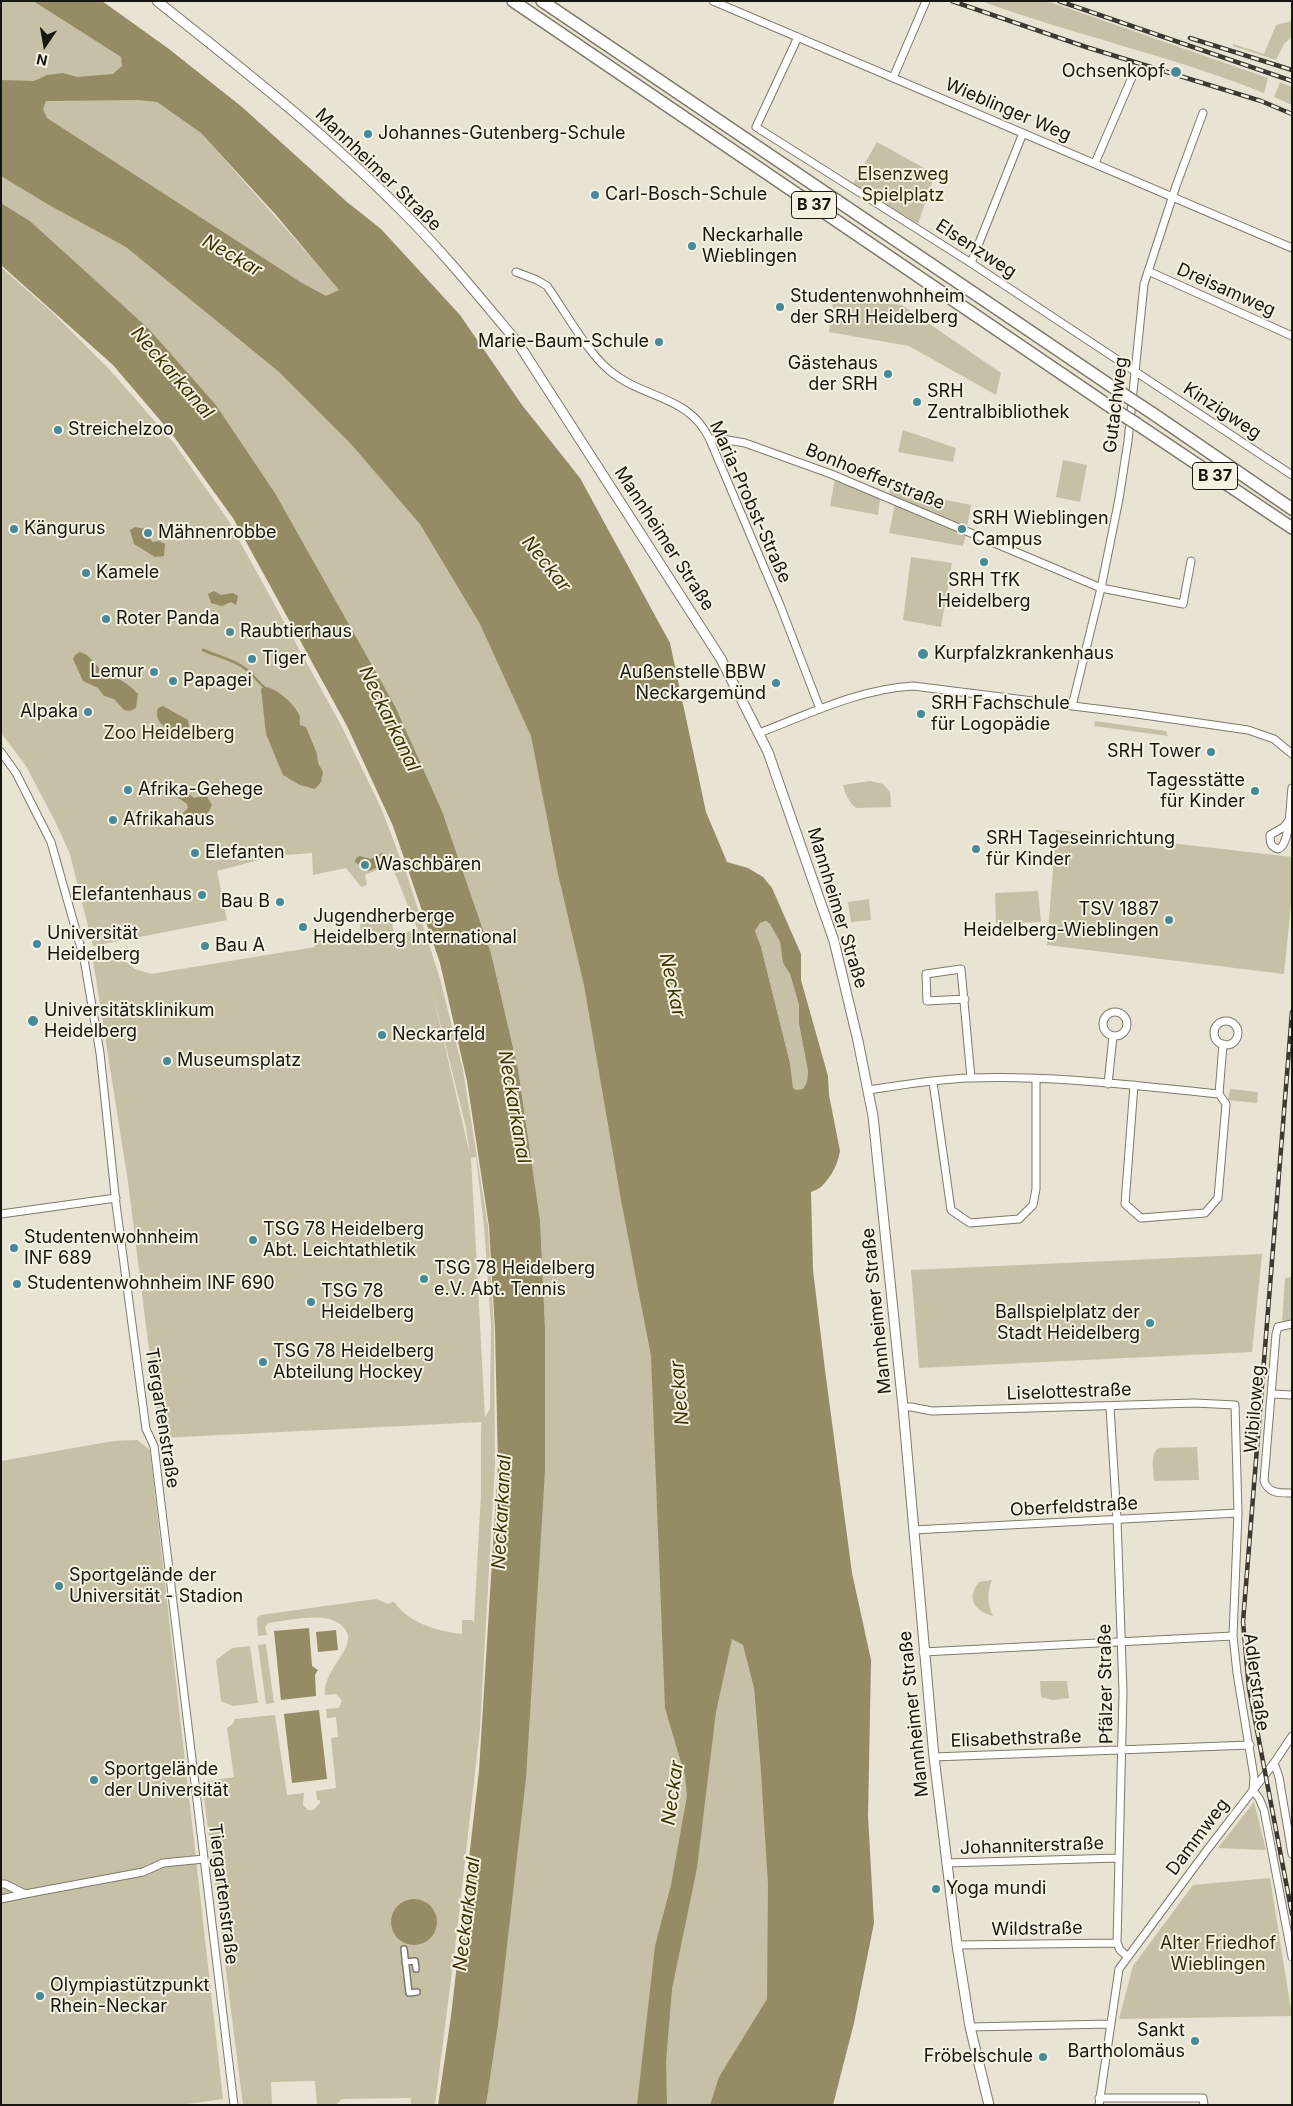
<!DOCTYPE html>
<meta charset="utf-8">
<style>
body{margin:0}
#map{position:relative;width:1293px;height:2106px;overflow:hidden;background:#e8e3d3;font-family:Inter,sans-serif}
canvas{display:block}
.frame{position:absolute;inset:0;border:2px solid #171610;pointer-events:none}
.north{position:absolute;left:20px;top:20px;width:50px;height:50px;-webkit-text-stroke:4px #f5f1e0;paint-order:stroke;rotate:192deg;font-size:14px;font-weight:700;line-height:20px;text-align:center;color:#171610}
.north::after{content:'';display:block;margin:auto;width:18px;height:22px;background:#171610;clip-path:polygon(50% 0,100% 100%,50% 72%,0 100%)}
</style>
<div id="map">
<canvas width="1293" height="2106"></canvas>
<div class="frame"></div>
<div class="north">N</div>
</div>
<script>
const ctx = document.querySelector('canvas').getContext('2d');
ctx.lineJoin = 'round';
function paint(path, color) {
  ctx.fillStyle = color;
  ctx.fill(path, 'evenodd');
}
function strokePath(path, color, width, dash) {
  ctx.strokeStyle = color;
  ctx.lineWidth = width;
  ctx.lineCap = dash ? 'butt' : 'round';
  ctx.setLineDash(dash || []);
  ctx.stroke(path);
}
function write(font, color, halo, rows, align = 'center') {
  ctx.font = font + ' Inter,sans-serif';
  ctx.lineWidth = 4;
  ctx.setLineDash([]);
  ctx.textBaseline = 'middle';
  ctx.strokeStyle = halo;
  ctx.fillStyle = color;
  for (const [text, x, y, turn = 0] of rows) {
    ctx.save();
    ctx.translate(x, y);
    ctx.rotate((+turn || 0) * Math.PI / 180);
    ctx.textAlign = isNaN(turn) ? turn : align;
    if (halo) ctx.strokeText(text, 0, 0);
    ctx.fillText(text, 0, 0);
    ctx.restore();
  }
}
const green = new Path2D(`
 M1 1H33L121 57 157 102 201 133 340 290 519 558 754 1688C759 1754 766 1819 768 1885 770 1958 766 2032 763 2105H486L498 2025 545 1471V1327L540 1220 518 1069 491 953 442 811 395 706 275 493 216 405 149 329 30 221 1 203Z
 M981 1H1047L1268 78 1264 93C1172 56 1074 35 981 1Z
 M1292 21V36L1284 44 1276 60 1233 46V44L1264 54 1276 25Z
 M1280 82 1292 87V105L1274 97Z
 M877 142 935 174 918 224 853 184Z
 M1 267 54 314 109 369 174 443 228 520 342 727 381 808 408 878 440 979 463 1070 488 1226 494 1330 495 1464 480 1729 455 1948 435 2105H411V2098L342 2099 336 2105H317L315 2081 271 2082 272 2105H243L202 1782 234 1777 227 1728 233 1724 235 1719 275 1715 287 1795 304 1793 303 1805 308 1810H313L320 1803V1800H317L316 1791 336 1788 331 1738 338 1737 336 1717 327 1718 326 1709 339 1708 342 1700 336 1694 325 1695C323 1678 339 1662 346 1647 349 1640 349 1635 345 1629 331 1609 288 1621 268 1623L265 1627 267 1635 258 1636 257 1618 260 1615 376 1599 388 1604 394 1602C409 1623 436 1631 462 1634V1620H472L474 1622 481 1494V1426L482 1422 160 1438 128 1182 93 960 119 956 135 969 151 974 315 947 314 942 335 937 337 944 418 930 391 864 365 875 367 885 361 887 346 868 313 875 312 853 274 856 217 871 227 920 93 946 70 854 55 821 26 766 1 733ZM432 990 466 1128 470 1155ZM476 1157 484 1226 491 1325 490 1409 485 1417 471 1158Z
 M834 297 902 305 1001 373 996 395 909 346 829 332Z
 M903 430 956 448 953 462 898 452Z
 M1063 460 1087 465 1080 502 1056 497Z
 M835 479 880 498 878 515 830 506Z
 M890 489 971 505 967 527 889 495Z
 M895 504 966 534 963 546 889 533Z
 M911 557 952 563 941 627 903 620Z
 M1095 721 1166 731 1168 736 1094 726Z
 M870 781 883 784 890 792 891 807 856 808C849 802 845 794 843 785Z
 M1056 830 1292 857V895L1284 974 1047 945Z
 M1038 891 1041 922 996 924 995 893Z
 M869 899 871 920 851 922 848 902Z
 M391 918 394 933 362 938 360 924Z
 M766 921 770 924 780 942 783 963 790 974 799 1005V1024L808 1071 807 1082 803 1089 796 1090 793 1088 790 1063 761 947 755 931 760 923Z
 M1230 1089 1258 1092 1257 1103 1228 1100Z
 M1262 1254 1252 1352 919 1368 911 1270Z
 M1292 1277V1321L1282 1322 1285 1278Z
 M137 1440 150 1450 223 2099 180 2105H1V1461L113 1441Z
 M1197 1447 1199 1480 1154 1481C1154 1471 1149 1454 1159 1448Z
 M992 1580C987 1593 987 1603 993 1616 974 1611 966 1598 979 1582Z
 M266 1644 274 1703 266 1704 258 1645Z
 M250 1646 258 1703 233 1706 221 1701 216 1660 232 1648Z
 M1040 1681H1067L1069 1698 1053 1700 1041 1697Z
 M1254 1802 1266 1850 1218 1848Z
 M1270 1878 1292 2016 1119 2019 1133 1966 1193 1885Z`);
const water = new Path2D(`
 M33 1H102L169 49 242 107 347 202 381 229 460 315 522 405 580 478 670 643 706 812 727 862 748 868 763 877 772 888 801 954V980L828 1076 829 1095 840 1151C838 1164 831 1177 822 1186 819 1189 815 1190 811 1192L813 1270 825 1370 852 1573 871 1660 868 1816 874 1923 854 2023 833 2105H710L719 2077 767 1999 768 1885 761 1773 754 1688 743 1645 732 1639 716 1712 697 1868 672 1989 666 2062 667 2105H637L655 1946 671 1885 687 1796 685 1776 665 1708 651 1356 621 1200 584 985 558 874 531 736 480 624 420 524 351 444 278 371 126 247 49 205 1 176V80L34 81 47 75 63 73 77 77 113 74 122 66 121 57ZM139 100 157 102 201 133 276 215 339 290 326 296 302 283 47 118 43 109 46 101ZM766 921 770 924 780 942 783 963 790 974 799 1005V1024L808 1071 807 1082 803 1089 796 1090 793 1088 790 1063 761 947 755 931 760 923Z
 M1 203 30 221 149 329 216 405 275 493 395 706 442 811 491 953 518 1069 540 1220 545 1327V1471L526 1778 498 2025 486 2105H438L451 2016 479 1771 498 1465 495 1330 489 1226 467 1081 440 963 393 826 347 726 233 518 172 434 113 365 1 265Z
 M135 527 146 529 152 542 159 541 165 544 164 556 155 557 134 544 130 530Z
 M214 591 221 595 233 593 238 596 236 605 231 602 222 606 211 603 208 594Z
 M80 652C91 655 93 664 102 670 117 679 125 680 138 694L136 708 130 711 124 710 114 699 104 696 98 688 83 681 73 659 75 655Z
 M264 687C275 686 297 706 300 717 300 720 299 722 300 725L306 727 317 754 318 763 323 772 321 782 315 789 300 785 283 775 266 734 261 689Z
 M163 706 188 720 190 732 185 736C172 736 152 722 158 708Z
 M167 781 186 796 189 794 194 798 206 795 212 805 207 815 195 814 188 819 182 818V814L188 808 187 804 163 787Z
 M382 853 388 863 369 871 355 862 356 858 360 856 371 859Z
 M309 1628 312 1666 318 1670 315 1675 316 1696 281 1700 274 1631Z
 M336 1630 338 1650 318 1652 316 1632Z
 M319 1710 327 1779 292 1783 284 1714Z
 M391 1922a23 23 0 1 1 46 0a23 23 0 1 1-46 0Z`);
const stream = new Path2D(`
 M203 650C216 656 236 660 247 670 253 675 258 682 264 687`);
const pedestrian = new Path2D(`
 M404 1949 409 1993 417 1992
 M405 1962 415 1961 416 1969`);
const minor = new Path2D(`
 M713 1 1292 248
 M798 37 756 127 971 263 1292 475
 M893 78 926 1
 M1095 163 1136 68
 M971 263 1023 133
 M1148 271 1292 336
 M516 272 537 280 547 286C565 311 587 352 609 370 644 400 689 394 710 440L780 605 820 709
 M710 440 716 438 745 443 831 474 1101 588 1183 604 1191 561
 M1072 706 1101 588 1119 499 1128 441 1144 284 1176 186 1203 113
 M759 733C809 714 859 689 913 686L1137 714 1248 730 1274 739 1292 754
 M1 752 16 773 51 842 84 959 100 1053 116 1204 146 1429 154 1446 234 2105
 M1289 820 1284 827 1270 835C1270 843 1271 847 1278 849 1291 845 1290 801 1292 788
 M965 999 927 1001 926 974 961 969 971 1078
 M1103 1024a12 12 0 1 1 24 0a12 12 0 1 1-24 0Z
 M1214 1033a12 12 0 1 1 24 0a12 12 0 1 1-24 0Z
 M933 1082 951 1210 970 1223 1019 1219 1033 1205 1036 1189V1079
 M1108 1084 1113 1036
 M1134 1085 1125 1204 1141 1218 1205 1213 1218 1198 1226 1104 1219 1094
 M868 1090C902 1085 936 1079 970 1078 1053 1075 1137 1086 1219 1094
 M1219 1094 1223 1044
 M1 1214 116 1198
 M1292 1324 1278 1327 1276 1334 1264 1481C1269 1494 1280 1493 1292 1493
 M1272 1394 1292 1395
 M903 1407H911L932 1411 1195 1403 1235 1405 1238 1513 1233 1636 1237 1673 1254 1777 1253 1791 1259 1798 1264 1810 1292 1957
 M1110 1407 1117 1519 1123 1692 1117 1943 1120 1950 1128 1957
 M913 1530 1238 1513
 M923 1652 1233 1636
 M934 1757 1250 1745
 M1274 1763 1279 1777 1292 1854
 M946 1863 1119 1858
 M1 1884H5L25 1894 1 1899
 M25 1894 143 1872 163 1863 204 1859
 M957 1945 1117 1943
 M970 2027 1111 2024
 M1099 2098H1203L1204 2105
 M1099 2105 1119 1969 1207 1850 1274 1763 1292 1736`);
const tertiary = new Path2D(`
 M157 1C241 68 327 135 403 212 444 253 481 299 518 343L721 659 768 752 834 941 858 1041 873 1116 903 1407 934 1757 957 1945 970 2027 989 2105`);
const trunk = new Path2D(`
 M513 1 1115 410
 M542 1 1117 390
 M1152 413 1292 509
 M1137 424 1292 528`);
const rail = new Path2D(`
 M952 1 1086 47 1261 101 1292 114
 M1059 1 1292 81
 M1190 38 1292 70
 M1292 1012 1243 1622 1249 1688 1292 1914`);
const trunkBridge = new Path2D(`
 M1117 390 1152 413
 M1115 410 1137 424`);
const markers = [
 [1176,72,6,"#468999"],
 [368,134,5,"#468999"],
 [595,195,5,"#468999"],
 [692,246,5,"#468999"],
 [780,307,5,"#468999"],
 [659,342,5,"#468999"],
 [888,374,5,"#468999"],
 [917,402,5,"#468999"],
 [58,430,5,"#468999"],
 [14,529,5,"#468999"],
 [962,529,5,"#468999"],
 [148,533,5,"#468999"],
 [984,562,5,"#468999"],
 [86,573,5,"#468999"],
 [106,619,5,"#468999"],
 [230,632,5,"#468999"],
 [923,654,6,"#468999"],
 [252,659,5,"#468999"],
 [154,672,5,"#468999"],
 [173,681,5,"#468999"],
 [776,683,5,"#468999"],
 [88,712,5,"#468999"],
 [921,714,5,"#468999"],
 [1211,752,5,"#468999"],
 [128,790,5,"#468999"],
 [1255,791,5,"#468999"],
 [113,820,5,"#468999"],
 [976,849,5,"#468999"],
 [195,853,5,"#468999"],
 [365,865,5,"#468999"],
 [202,895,5,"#468999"],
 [280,902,5,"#468999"],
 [1169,920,5,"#468999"],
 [303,927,5,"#468999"],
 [37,944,5,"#468999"],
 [205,946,5,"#468999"],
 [33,1021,6,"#468999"],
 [382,1035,5,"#468999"],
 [167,1061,5,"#468999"],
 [253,1240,5,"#468999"],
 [14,1248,5,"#468999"],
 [424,1279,5,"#468999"],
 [17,1284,5,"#468999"],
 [311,1302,5,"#468999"],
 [1150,1323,5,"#468999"],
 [263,1362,5,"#468999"],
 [59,1586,5,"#468999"],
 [94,1780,5,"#468999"],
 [936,1889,5,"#468999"],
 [40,1996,5,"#468999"],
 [1195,2041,5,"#468999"],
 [1043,2057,5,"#468999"]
];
const shields = [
 [814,205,45],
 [1215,476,45]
];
const shieldNames = [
 ["B 37",814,205],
 ["B 37",1215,476]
];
const poiNames = [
 ["Ochsenkopf",1165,72,"right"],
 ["Johannes-Gutenberg-Schule",378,134],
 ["Carl-Bosch-Schule",605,195],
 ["Neckarhalle",702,236],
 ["Wieblingen",702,257],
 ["Studentenwohnheim",790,297],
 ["der SRH Heidelberg",790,318],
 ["Marie-Baum-Schule",649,342,"right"],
 ["Gästehaus",878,364,"right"],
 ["der SRH",878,385,"right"],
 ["SRH",927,392],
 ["Zentralbibliothek",927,413],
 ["Streichelzoo",68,430],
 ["SRH Wieblingen",972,519],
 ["Campus",972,540],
 ["Kängurus",24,529],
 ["Mähnenrobbe",158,533],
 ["Kamele",96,573],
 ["SRH TfK",984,581,"center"],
 ["Heidelberg",984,602,"center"],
 ["Roter Panda",116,619],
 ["Raubtierhaus",240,632],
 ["Kurpfalzkrankenhaus",934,654],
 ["Tiger",262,659],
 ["Lemur",144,672,"right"],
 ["Außenstelle BBW",766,673,"right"],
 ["Neckargemünd",766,694,"right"],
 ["Papagei",183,681],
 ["SRH Fachschule",931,704],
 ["für Logopädie",931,725],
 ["Alpaka",78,712,"right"],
 ["SRH Tower",1201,752,"right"],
 ["Tagesstätte",1245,781,"right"],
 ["für Kinder",1245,802,"right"],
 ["Afrika-Gehege",138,790],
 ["Afrikahaus",123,820],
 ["SRH Tageseinrichtung",986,839],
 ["für Kinder",986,860],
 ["Elefanten",205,853],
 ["Waschbären",375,865],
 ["Elefantenhaus",192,895,"right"],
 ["Bau B",270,902,"right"],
 ["TSV 1887",1159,910,"right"],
 ["Heidelberg-Wieblingen",1159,931,"right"],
 ["Jugendherberge",313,917],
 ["Heidelberg International",313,938],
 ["Universität",47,934],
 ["Heidelberg",47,955],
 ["Bau A",215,946],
 ["Universitätsklinikum",44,1011],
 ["Heidelberg",44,1032],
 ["Neckarfeld",392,1035],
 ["Museumsplatz",177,1061],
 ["TSG 78 Heidelberg",263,1230],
 ["Abt. Leichtathletik",263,1251],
 ["Studentenwohnheim",24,1238],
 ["INF 689",24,1259],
 ["TSG 78 Heidelberg",434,1269],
 ["e.V. Abt. Tennis",434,1290],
 ["Studentenwohnheim INF 690",27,1284],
 ["TSG 78",321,1292],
 ["Heidelberg",321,1313],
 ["Ballspielplatz der",1140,1313,"right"],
 ["Stadt Heidelberg",1140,1334,"right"],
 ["TSG 78 Heidelberg",273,1352],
 ["Abteilung Hockey",273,1373],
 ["Sportgelände der",69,1576],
 ["Universität - Stadion",69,1597],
 ["Sportgelände",104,1770],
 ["der Universität",104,1791],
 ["Yoga mundi",946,1889],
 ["Olympiastützpunkt",50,1986],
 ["Rhein-Neckar",50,2007],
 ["Sankt",1185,2031,"right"],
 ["Bartholomäus",1185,2052,"right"],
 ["Fröbelschule",1033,2057,"right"]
];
const streetNames = [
 ["Wieblinger Weg",1008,110,23],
 ["Mannheimer Straße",378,170,44],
 ["Elsenzweg",976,249,33],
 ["Dreisamweg",1226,290,24],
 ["Gutachweg",1116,405,-83],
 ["Kinzigweg",1222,411,33],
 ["Bonhoefferstraße",875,477,22],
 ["Maria-Probst-Straße",750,502,66],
 ["Mannheimer Straße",664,539,57],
 ["Mannheimer Straße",837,908,73],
 ["Mannheimer Straße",877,1311,-96],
 ["Liselottestraße",1069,1392,-2],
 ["Wibiloweg",1255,1409,-85],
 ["Tiergartenstraße",162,1418,81],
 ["Oberfeldstraße",1074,1507,-3],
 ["Adlerstraße",1256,1682,82],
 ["Pfälzer Straße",1106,1684,-91],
 ["Mannheimer Straße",914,1714,-96],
 ["Elisabethstraße",1016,1739,-2],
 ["Dammweg",1198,1837,-53],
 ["Johanniterstraße",1032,1846,-2],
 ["Tiergartenstraße",223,1894,83],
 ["Wildstraße",1037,1929,-1]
];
const parkNames = [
 ["Elsenzweg",903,175],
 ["Spielplatz",903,196],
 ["Zoo Heidelberg",169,734],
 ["Alter Friedhof",1218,1944],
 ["Wieblingen",1218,1965]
];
const waterNames = [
 ["Neckar",232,256,30],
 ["Neckarkanal",172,373,49],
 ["Neckar",546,564,51],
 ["Neckarkanal",389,719,64],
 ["Neckar",672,985,78],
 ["Neckarkanal",514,1107,80],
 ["Neckar",680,1393,-95],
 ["Neckarkanal",502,1512,-87],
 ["Neckar",673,1793,-82],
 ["Neckarkanal",467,1914,-83]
];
paint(green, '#c6c0a6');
paint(water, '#958b64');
strokePath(stream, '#958b64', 2.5);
strokePath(pedestrian, '#7d796b', 8);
strokePath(minor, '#7d796b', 9);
strokePath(tertiary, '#7d796b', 11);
strokePath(trunk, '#7d796b', 14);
strokePath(pedestrian, '#fff', 5);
strokePath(minor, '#fff', 7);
strokePath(tertiary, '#fff', 9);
strokePath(trunk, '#fff', 11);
strokePath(rail, '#3b3931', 4.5);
strokePath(rail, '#f5f1e0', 2.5, [8]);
strokePath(trunkBridge, '#7d796b', 14, []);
strokePath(trunkBridge, '#fff', 11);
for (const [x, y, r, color] of markers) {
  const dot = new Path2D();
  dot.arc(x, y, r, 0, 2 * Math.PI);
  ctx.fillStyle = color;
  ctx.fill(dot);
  strokePath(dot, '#f5f1e0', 2);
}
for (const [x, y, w] of shields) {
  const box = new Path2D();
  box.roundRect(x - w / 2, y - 13.5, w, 27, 4);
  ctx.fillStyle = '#f5f1e0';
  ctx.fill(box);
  strokePath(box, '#171610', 1);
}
write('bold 16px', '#171610', null, shieldNames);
write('18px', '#171610', '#f5f1e0', poiNames, 'left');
write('18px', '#171610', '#f5f1e0', streetNames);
write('18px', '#332a08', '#f5f1e0', parkNames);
write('italic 19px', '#3e3200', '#f5f1e0', waterNames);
</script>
